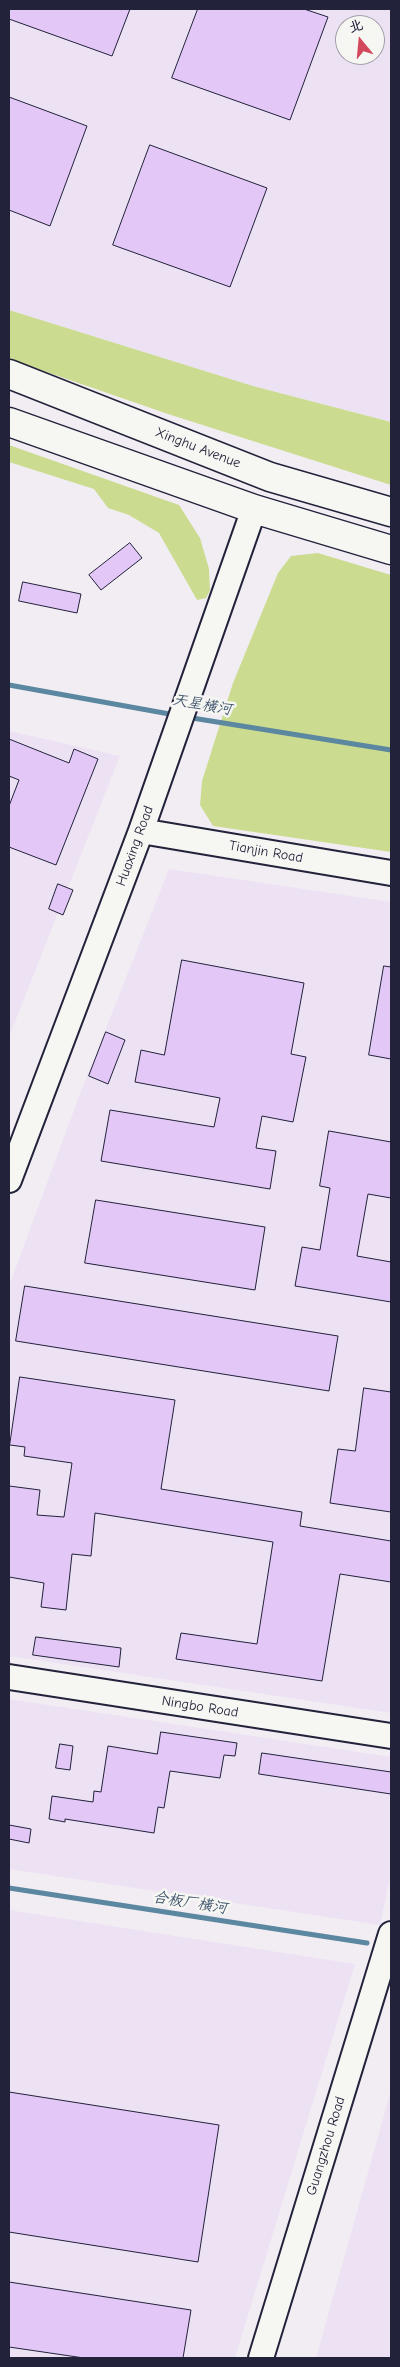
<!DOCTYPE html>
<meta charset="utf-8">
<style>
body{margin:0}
#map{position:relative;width:400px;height:2367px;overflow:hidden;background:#f2edf3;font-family:"Comic Neue","LXGW WenKai TC",sans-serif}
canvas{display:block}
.frame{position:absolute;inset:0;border:10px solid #22223b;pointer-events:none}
.north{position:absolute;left:335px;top:15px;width:50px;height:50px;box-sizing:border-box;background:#f6f6f2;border:1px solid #a1a1a9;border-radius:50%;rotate:343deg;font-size:14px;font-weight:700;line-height:20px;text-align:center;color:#22223b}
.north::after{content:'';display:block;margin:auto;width:18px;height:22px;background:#d1495b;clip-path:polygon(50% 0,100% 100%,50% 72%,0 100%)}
</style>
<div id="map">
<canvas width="400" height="2367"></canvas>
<div class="frame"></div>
<div class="north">北</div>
</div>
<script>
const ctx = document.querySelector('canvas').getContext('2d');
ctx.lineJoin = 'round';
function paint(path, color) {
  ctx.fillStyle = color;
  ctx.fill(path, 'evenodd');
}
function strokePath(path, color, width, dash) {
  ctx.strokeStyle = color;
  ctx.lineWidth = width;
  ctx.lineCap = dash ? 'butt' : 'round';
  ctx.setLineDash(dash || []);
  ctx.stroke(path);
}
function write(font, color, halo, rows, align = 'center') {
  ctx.font = font + ' "Comic Neue","LXGW WenKai TC",sans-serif';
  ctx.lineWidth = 5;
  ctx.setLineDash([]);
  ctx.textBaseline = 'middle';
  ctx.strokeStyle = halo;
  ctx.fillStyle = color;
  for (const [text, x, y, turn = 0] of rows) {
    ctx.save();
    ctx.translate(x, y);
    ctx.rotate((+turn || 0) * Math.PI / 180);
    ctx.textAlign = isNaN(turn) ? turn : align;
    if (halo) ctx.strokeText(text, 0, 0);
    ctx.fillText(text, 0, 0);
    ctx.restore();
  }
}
const built = new Path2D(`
 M9 9H391V422L253 386 9 310ZM345 25H375V55H345Z
 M9 731 120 756 9 1037Z
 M169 869 391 902V1713L9 1656V1286L81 1091Z
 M9 1699 391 1757V1873L380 1925 9 1869Z
 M9 1910 355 1964 235 2358H9Z
 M391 2090V2358H316Z`);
const green = new Path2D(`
 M9 310 253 386 391 422V485L168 414 9 359Z
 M9 445 179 505 200 538 209 569 210 590 206 598 197 600 159 533 129 515 108 508 94 489 9 462Z
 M318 553 391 575V852L213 826 200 805 202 781 233 683 278 573 291 556Z`);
const stream = new Path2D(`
 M9 685 175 715
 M186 717 391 750
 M9 1888 367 1943`);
const building = new Path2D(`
 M9 9H130L112 56 9 19Z
 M198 9H304L328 17 290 120 172 78Z
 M9 97 87 126 50 226 9 210Z
 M150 145 267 188 230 287 113 245Z
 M130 543 142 558 101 590 89 575Z
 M23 582 81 594 77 613 19 601Z
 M9 739 69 763 74 749 98 759 56 865 9 847V806L19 780 9 776Z
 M58 884 73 890 63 915 49 909Z
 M182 960 304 983 291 1054 306 1057 293 1122 262 1116 256 1148 276 1151 270 1189 101 1161 110 1110 214 1127 220 1098 135 1082 141 1050 164 1055Z
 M384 966 391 967V1059L369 1055Z
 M106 1032 125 1040 108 1084 89 1076Z
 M329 1131 391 1142V1198L368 1194 357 1256 391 1262V1302L295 1286 302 1247 320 1250 330 1188 320 1186Z
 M96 1200 265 1227 255 1290 85 1263Z
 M25 1286 338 1336 329 1391 16 1341Z
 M20 1377 175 1400 161 1489 302 1512 300 1526 391 1541V1582L340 1574 322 1681 176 1659 181 1633 257 1644 273 1542 95 1513 91 1556 72 1554 66 1610 41 1607 44 1583 9 1577V1486L40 1490 37 1515 64 1517 72 1463 24 1456 25 1447 10 1445Z
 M364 1388 391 1392V1512L330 1503 338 1449 355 1451Z
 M36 1637 121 1648 119 1667 33 1655Z
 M161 1732 237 1743 235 1756 224 1755 220 1778 170 1771 164 1808 158 1807 154 1833 65 1819V1822L49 1819 52 1796 93 1802 94 1791 101 1792 108 1746 157 1754Z
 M60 1744 73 1746 70 1770 56 1768Z
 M262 1753 391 1772V1794L259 1774Z
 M9 1825 31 1829 29 1843 9 1839Z
 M9 2092 219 2125 198 2262 9 2232Z
 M9 2282 191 2310 183 2358H84L9 2347Z`);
const minor = new Path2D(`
 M141 831 391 873
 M9 1180 141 831 254 509
 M9 1677 391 1736
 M261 2358 391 1934`);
const major = new Path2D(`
 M9 374 270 477 391 512
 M9 422 254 509 391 550`);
const streetNames = [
 ["Xinghu Avenue",198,448,21],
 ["Huaxing Road",135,846,-70],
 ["Tianjin Road",266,852,10],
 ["Ningbo Road",200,1707,9],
 ["Guangzhou Road",326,2146,-73]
];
const waterNames = [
 ["天星横河",202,705,10],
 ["合板厂横河",190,1903,9]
];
paint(built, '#ede2f4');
paint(green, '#cbdc90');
strokePath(stream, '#5c87a0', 5);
paint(building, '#e2c7f7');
strokePath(building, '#22223b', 1);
strokePath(minor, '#22223b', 28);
strokePath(major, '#22223b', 31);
strokePath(minor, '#f6f6f2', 24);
strokePath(major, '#f6f6f2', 28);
write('14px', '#22223b', '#f6f6f2', streetNames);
write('italic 15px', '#3f546e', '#f6f6f2', waterNames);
</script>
